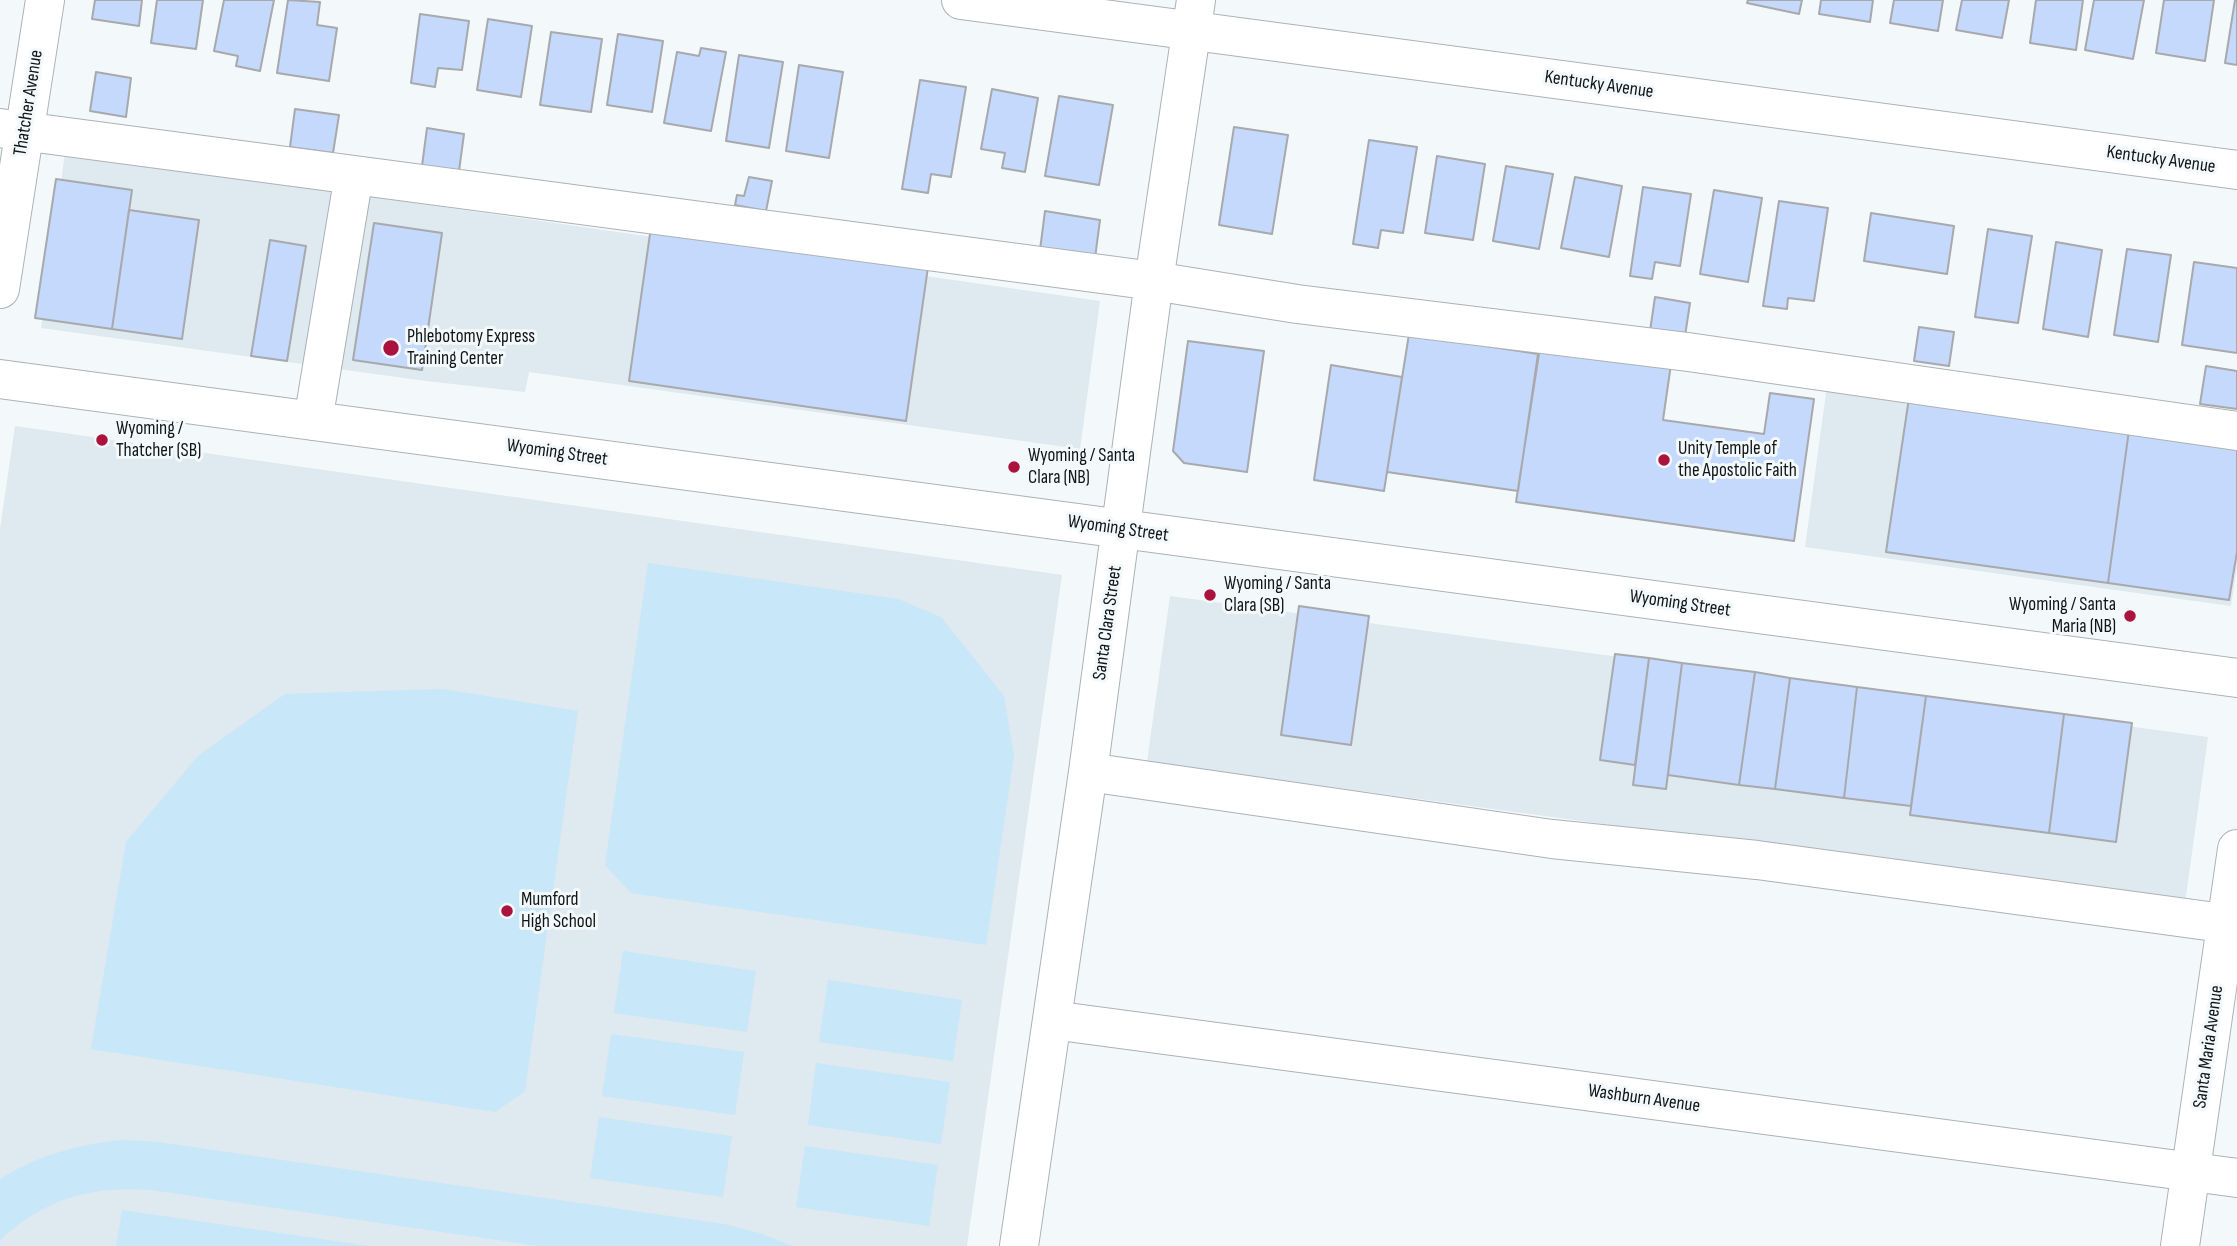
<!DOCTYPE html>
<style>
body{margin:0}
canvas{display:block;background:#f3f8fa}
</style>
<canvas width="2237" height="1246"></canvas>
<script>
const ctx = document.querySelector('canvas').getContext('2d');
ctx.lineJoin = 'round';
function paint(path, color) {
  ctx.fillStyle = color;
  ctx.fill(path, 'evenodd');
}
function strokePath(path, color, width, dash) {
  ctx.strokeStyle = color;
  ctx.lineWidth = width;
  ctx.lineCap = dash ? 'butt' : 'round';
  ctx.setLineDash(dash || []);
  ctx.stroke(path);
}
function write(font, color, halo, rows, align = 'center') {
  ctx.font = font + ' "Sofia Sans Condensed",sans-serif';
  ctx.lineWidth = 6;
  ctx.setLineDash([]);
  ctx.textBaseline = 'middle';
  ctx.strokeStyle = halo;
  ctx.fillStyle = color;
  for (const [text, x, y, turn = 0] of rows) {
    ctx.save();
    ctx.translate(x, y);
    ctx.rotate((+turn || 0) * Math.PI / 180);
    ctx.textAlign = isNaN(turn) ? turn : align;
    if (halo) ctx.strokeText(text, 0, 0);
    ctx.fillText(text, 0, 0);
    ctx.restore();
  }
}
const built = new Path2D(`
 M65 153 1100 301 1080 449 529 372 525 392 426 381 41 328Z
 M1827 386 2237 442V566L2231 606 1805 547Z
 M15 426 1062 575 967 1246H0V529Z
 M1170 596 2208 737 2185 903 1147 762Z`);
const green = new Path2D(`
 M648 563 898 599 941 617 1004 696 1014 756 986 945 631 893 605 865Z
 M443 689 578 711 525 1091 495 1112 91 1049 126 842 198 756 285 694Z
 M623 951 756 971 747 1032 614 1013Z
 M828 980 962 1000 953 1061 819 1042Z
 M611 1034 744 1052 735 1115 602 1096Z
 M816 1063 950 1082 941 1144 808 1125Z
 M599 1117 732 1136 723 1197 590 1178Z
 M121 1140 158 1142 724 1224 759 1233 793 1246H539L151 1190C90 1186 46 1198 0 1240V1179C38 1155 77 1145 121 1140Z
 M805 1146 938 1165 929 1226 796 1207Z
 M122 1210 369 1246H116Z`);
const building = new Path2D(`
 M95 0H142L139 26 92 19Z
 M157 0H203L196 49 151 43Z
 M224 0H274L260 71 236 66 238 56 214 51Z
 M288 0 320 2 317 25 337 28 329 81 277 73Z
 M1748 0H1802L1799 14 1747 3Z
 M1821 0H1873L1870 22 1819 14Z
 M1894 0H1943L1938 31 1890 23Z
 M1962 0H2009L2002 38 1956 30Z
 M2036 0H2083L2076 50 2030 43Z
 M2094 0H2144L2133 59 2085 50Z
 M2164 0H2214L2205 61 2156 53Z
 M2235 0H2237V65L2225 63Z
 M420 14 469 21 462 70 438 68 435 87 411 83Z
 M488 19 532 26 521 97 477 90Z
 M551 32 602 39 591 112 540 105Z
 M618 34 663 41 652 112 607 105Z
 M701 48 726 52 711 131 664 123 677 52 699 56Z
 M739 55 783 62 769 148 726 141Z
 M799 65 843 72 829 158 786 151Z
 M96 72 131 78 126 117 90 111Z
 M920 80 966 87 951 177 931 174 928 193 902 189Z
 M992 89 1038 98 1025 172 1002 168 1005 153 981 149Z
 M1059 96 1113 105 1099 185 1045 176Z
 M295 109 339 115 333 153 290 147Z
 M1234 127 1288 135 1272 234 1219 225Z
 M427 128 464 134 459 171 422 166Z
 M1369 140 1417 147 1403 233 1381 230 1378 248 1353 244Z
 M1437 156 1485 164 1473 240 1425 233Z
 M1506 166 1553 174 1539 249 1493 241Z
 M749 177 772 181 766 211 735 205 737 195 744 196Z
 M1575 177 1622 186 1609 257 1561 248Z
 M56 179 132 190 112 329 35 318Z
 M1643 187 1691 194 1680 266 1655 262 1652 279 1630 276Z
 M1714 190 1762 198 1748 282 1700 274Z
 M1779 201 1828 208 1814 301 1788 298 1787 309 1763 306Z
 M129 210 199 220 182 339 112 329Z
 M1045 211 1100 220 1095 258 1040 250Z
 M1871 213 1954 226 1947 274 1864 261Z
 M374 223 442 233 422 370 353 360Z
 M651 227 928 267 906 421 629 381Z
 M1988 229 2032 236 2018 323 1975 317Z
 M270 240 306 246 287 361 251 356Z
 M2056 242 2102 250 2088 337 2043 329Z
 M2127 249 2171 255 2158 342 2114 335Z
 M2194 262 2237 268V353L2182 345Z
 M1655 297 1690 303 1685 336 1650 331Z
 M1919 327 1954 332 1949 366 1914 361Z
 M1409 334 1538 354 1518 491 1387 472Z
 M1188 341 1264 351 1247 472 1184 463 1173 451Z
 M1540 347 1671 364 1663 420 1764 434 1770 393 1814 399 1794 541 1516 502Z
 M1331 365 1402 377 1384 491 1314 480Z
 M2206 366 2237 371V409L2200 404Z
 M1909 398 2129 430 2108 583 1886 552Z
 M2129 430 2237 442V552L2229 600 2108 583Z
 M1299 606 1369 616 1351 745 1281 735Z
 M1615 654 1649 658 1635 765 1600 760Z
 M1649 658 1682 663 1666 789 1633 785Z
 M1682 663 1755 672 1739 785 1668 775Z
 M1755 672 1790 678 1775 789 1739 785Z
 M1790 678 1857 687 1844 798 1775 789Z
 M1857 687 1926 696 1911 806 1844 798Z
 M1926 696 2064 714 2049 833 1910 815Z
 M2064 714 2132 723 2116 842 2049 833Z`);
const minor = new Path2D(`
 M961 0 2237 170
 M0 128 1154 281 1297 304 1688 352 2237 431
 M0 289 45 0
 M0 379 2237 678
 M313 421 354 175
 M1088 772 1552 839 1757 860 2237 925
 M1052 1020 2237 1178
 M1019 1246 1088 772 1154 281 1196 0
 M2180 1246 2237 849`);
const markers = [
 [391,348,9,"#a9133d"],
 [102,440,7,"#a9133d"],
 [1664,460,7,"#a9133d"],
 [1014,467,7,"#a9133d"],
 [1210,595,7,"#a9133d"],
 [2130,616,7,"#a9133d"],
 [507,911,7,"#a9133d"]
];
const streetNames = [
 ["Kentucky Avenue",1599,85,8],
 ["Thatcher Avenue",29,103,-81],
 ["Kentucky Avenue",2161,160,8],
 ["Wyoming Street",557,453,8],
 ["Wyoming Street",1118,529,8],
 ["Wyoming Street",1680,604,8],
 ["Santa Clara Street",1108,623,-82],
 ["Santa Maria Avenue",2209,1047,-82],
 ["Washburn Avenue",1644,1099,8]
];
const poiNames = [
 ["Phlebotomy Express",407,337],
 ["Training Center",407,359],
 ["Wyoming /",116,429],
 ["Thatcher (SB)",116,451],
 ["Unity Temple of",1678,449],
 ["the Apostolic Faith",1678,471],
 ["Wyoming / Santa",1028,456],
 ["Clara (NB)",1028,478],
 ["Wyoming / Santa",1224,584],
 ["Clara (SB)",1224,606],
 ["Wyoming / Santa",2116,605,"right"],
 ["Maria (NB)",2116,627,"right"],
 ["Mumford",521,900],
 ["High School",521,922]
];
paint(built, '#dee9f0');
paint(green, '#c8e7f9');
paint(building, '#c5d9fd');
strokePath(building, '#a7a9ad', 2);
strokePath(minor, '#adb2b4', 40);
strokePath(minor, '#fff', 38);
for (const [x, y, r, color] of markers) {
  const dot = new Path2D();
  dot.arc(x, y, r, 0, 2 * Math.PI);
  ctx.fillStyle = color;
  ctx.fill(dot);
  strokePath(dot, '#f3f8fa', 2.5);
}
write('19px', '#121415', '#f3f8fa', streetNames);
write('19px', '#121415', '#f3f8fa', poiNames, 'left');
</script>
